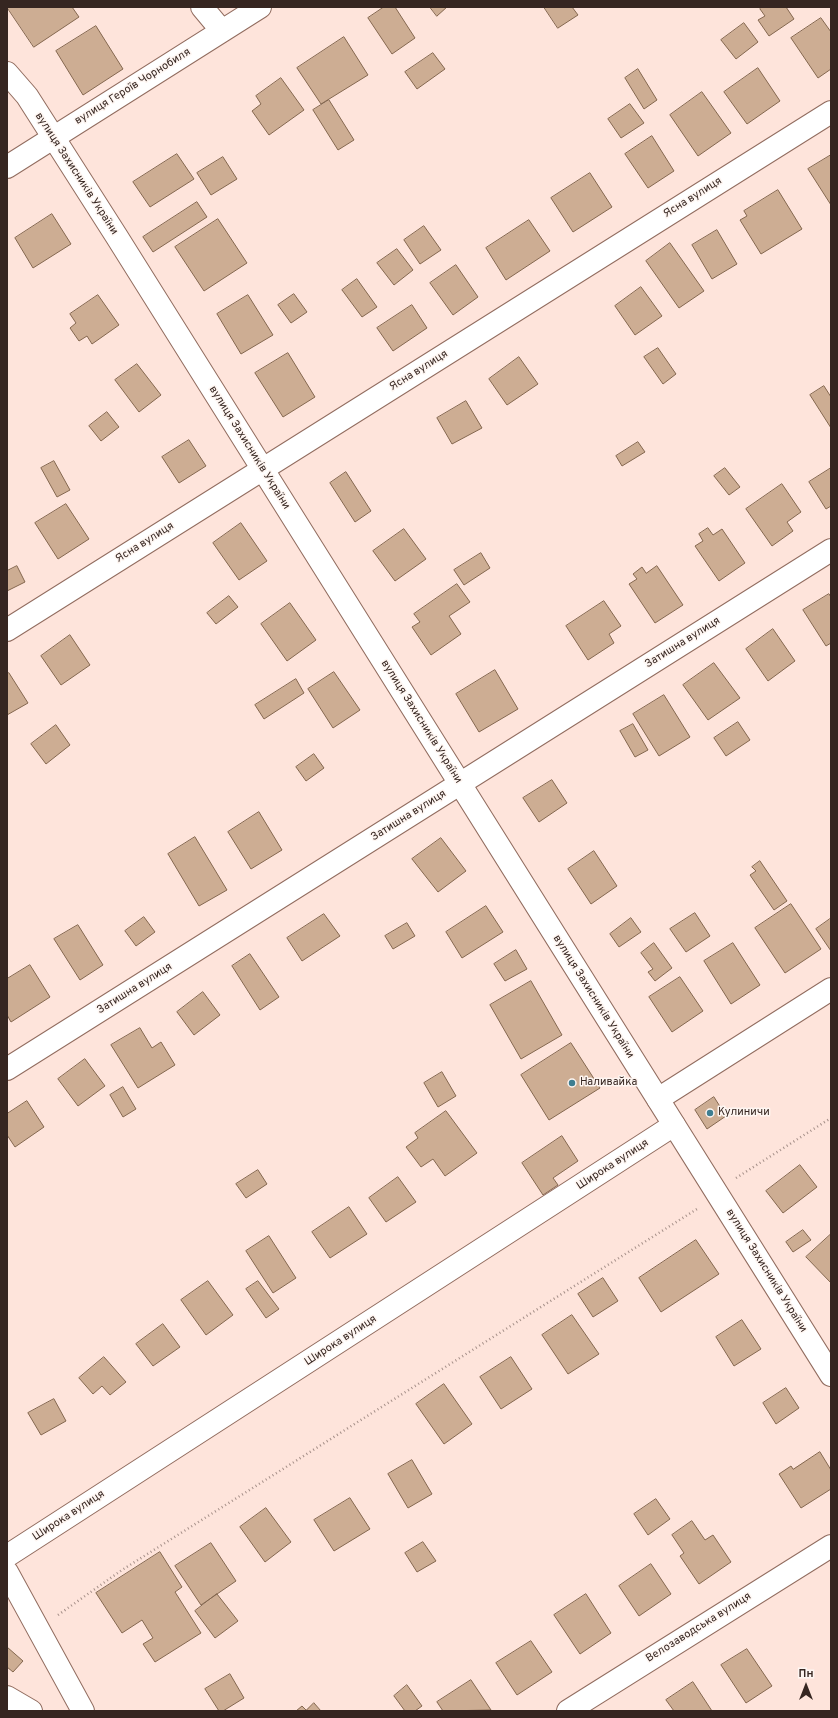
<!DOCTYPE html>
<meta charset="utf-8">
<style>
body{margin:0}
#map{position:relative;width:838px;height:1718px;overflow:hidden;background:#fee4db;font-family:Overpass,sans-serif}
canvas{display:block}
.frame{position:absolute;inset:0;border:8px solid #362621;pointer-events:none}
.north{position:absolute;left:786px;top:1666px;width:40px;height:40px;-webkit-text-stroke:3px #fef6f2;paint-order:stroke;rotate:0deg;font-size:11px;font-weight:700;line-height:16px;text-align:center;color:#362621}
.north::after{content:'';display:block;margin:auto;width:14px;height:18px;background:#362621;clip-path:polygon(50% 0,100% 100%,50% 72%,0 100%)}
</style>
<div id="map">
<canvas width="838" height="1718"></canvas>
<div class="frame"></div>
<div class="north">Пн</div>
</div>
<script>
const ctx = document.querySelector('canvas').getContext('2d');
ctx.lineJoin = 'round';
function paint(path, color) {
  ctx.fillStyle = color;
  ctx.fill(path, 'evenodd');
}
function strokePath(path, color, width, dash) {
  ctx.strokeStyle = color;
  ctx.lineWidth = width;
  ctx.lineCap = dash ? 'butt' : 'round';
  ctx.setLineDash(dash || []);
  ctx.stroke(path);
}
function write(font, color, halo, rows, align = 'center') {
  ctx.font = font + ' Overpass,sans-serif';
  ctx.lineWidth = 3;
  ctx.setLineDash([]);
  ctx.textBaseline = 'middle';
  ctx.strokeStyle = halo;
  ctx.fillStyle = color;
  for (const [text, x, y, turn = 0] of rows) {
    ctx.save();
    ctx.translate(x, y);
    ctx.rotate((+turn || 0) * Math.PI / 180);
    ctx.textAlign = isNaN(turn) ? turn : align;
    if (halo) ctx.strokeText(text, 0, 0);
    ctx.fillText(text, 0, 0);
    ctx.restore();
  }
}
const building = new Path2D(`
 M7 7H72L79 17 34 47Z
 M384 7H395L415 38 392 54 368 18Z
 M430 7H447L437 16Z
 M544 7H572L578 15 558 28Z
 M762 7H786L794 19 769 36 758 20 765 16 760 9Z
 M821 18 831 32V69L818 78 791 38Z
 M744 23 758 42 736 59 721 40Z
 M96 26 123 69 83 95 56 51Z
 M344 37 368 75 321 104 297 68Z
 M433 53 445 69 417 89 405 72Z
 M758 68 780 101 747 124 724 92Z
 M638 69 657 100 644 109 625 78Z
 M281 78 304 110 269 135 252 111 261 104 256 96Z
 M702 92 731 133 698 156 670 115Z
 M329 100 354 140 338 150 313 110Z
 M630 104 644 123 621 138 608 119Z
 M652 136 674 171 648 188 625 154Z
 M177 154 194 179 150 207 133 182Z
 M831 155V205L808 169Z
 M223 157 237 179 211 195 197 173Z
 M590 173 612 207 573 232 551 198Z
 M778 190 802 229 761 254 740 220 747 216 744 211Z
 M197 202 207 217 153 252 143 237Z
 M52 214 71 244 33 268 15 238Z
 M218 219 247 263 204 291 175 247Z
 M529 220 550 251 506 280 486 248Z
 M424 226 441 250 420 264 404 240Z
 M717 230 737 264 712 279 692 245Z
 M670 243 704 291 679 308 646 261Z
 M397 249 413 270 394 285 377 263Z
 M456 265 478 297 453 315 430 283Z
 M357 279 377 307 362 317 342 290Z
 M641 287 662 316 635 335 615 306Z
 M294 294 307 312 291 323 278 305Z
 M98 295 119 325 92 344 87 336 79 341 70 328 76 323 70 314Z
 M248 295 273 335 241 354 217 314Z
 M412 305 427 328 393 351 377 328Z
 M658 348 676 374 663 384 644 357Z
 M288 353 315 397 283 417 255 373Z
 M519 357 538 384 507 405 489 379Z
 M137 364 161 395 139 412 115 380Z
 M824 386 831 397V428L810 395Z
 M466 401 482 428 452 444 437 418Z
 M107 412 119 427 101 441 89 426Z
 M189 440 206 466 179 483 162 457Z
 M638 442 645 452 622 466 616 456Z
 M54 461 70 490 57 497 41 468Z
 M725 468 740 487 729 495 714 476Z
 M831 468V506L826 509 809 482Z
 M346 472 371 511 355 522 330 483Z
 M782 484 801 512 787 522 793 531 772 546 746 509Z
 M66 504 89 539 58 559 35 523Z
 M241 523 267 561 239 580 213 543Z
 M708 528 713 535 722 529 745 563 719 581 695 546 703 541 699 534Z
 M404 529 426 559 395 581 373 551Z
 M481 553 490 568 464 585 454 570Z
 M17 566 25 582 7 591V571Z
 M657 566 683 605 655 623 629 584 637 579 633 574 642 567 646 573Z
 M457 584 470 602 449 616 461 634 431 655 412 627 420 622 414 614Z
 M829 594 831 597V643L826 646 803 610Z
 M229 596 238 607 216 624 207 613Z
 M604 601 621 626 609 634 614 643 588 660 566 626Z
 M290 603 316 640 287 661 261 624Z
 M773 629 795 661 768 681 746 649Z
 M70 635 90 665 61 685 41 656Z
 M714 663 740 698 708 720 683 685Z
 M495 670 518 709 479 732 456 694Z
 M334 672 360 710 333 728 308 689Z
 M9 673 28 703 7 715V674Z
 M296 679 304 693 264 719 255 705Z
 M664 695 690 737 659 756 633 714Z
 M738 722 750 740 726 756 714 738Z
 M633 724 648 750 635 757 620 731Z
 M56 725 70 745 46 764 31 744Z
 M314 754 324 768 306 781 296 767Z
 M552 780 567 803 539 822 523 798Z
 M259 812 282 850 251 869 228 832Z
 M195 837 227 890 199 906 168 854Z
 M441 838 466 871 438 892 412 859Z
 M594 851 617 886 591 904 568 869Z
 M760 861 787 901 774 910 750 875 756 871 752 867Z
 M791 904 821 949 785 973 755 928Z
 M486 906 503 932 462 958 446 932Z
 M695 913 710 936 686 952 670 929Z
 M324 914 340 936 302 961 287 938Z
 M144 917 155 932 136 946 125 931Z
 M631 918 641 932 619 947 610 934Z
 M830 919 831 920V951L816 929Z
 M407 923 415 936 393 949 385 936Z
 M78 925 103 965 80 980 54 939Z
 M654 943 672 968 655 981 648 972 653 969 641 953Z
 M733 943 760 985 731 1004 704 961Z
 M516 950 527 969 505 981 494 964Z
 M250 954 279 997 260 1010 232 966Z
 M30 965 50 997 11 1022 7 1015V979Z
 M680 977 703 1011 672 1032 649 997Z
 M531 981 562 1035 521 1059 490 1005Z
 M203 992 220 1015 194 1035 177 1012Z
 M140 1028 152 1048 161 1042 175 1065 138 1088 111 1045Z
 M571 1043 600 1088 549 1120 521 1075Z
 M85 1059 105 1086 78 1106 58 1079Z
 M442 1072 456 1096 438 1107 424 1083Z
 M123 1087 136 1109 123 1117 110 1095Z
 M714 1097 726 1116 707 1129 695 1110Z
 M27 1101 44 1127 15 1147 7 1135V1114Z
 M446 1111 477 1153 445 1176 433 1159 421 1167 406 1147 418 1138 415 1133Z
 M562 1136 578 1161 553 1178 558 1185 543 1195 522 1163Z
 M800 1165 817 1187 783 1213 766 1191Z
 M258 1170 267 1184 246 1198 236 1184Z
 M398 1177 416 1202 386 1222 369 1198Z
 M349 1207 367 1234 330 1258 312 1232Z
 M803 1230 811 1240 793 1252 786 1242Z
 M831 1234V1283L806 1257Z
 M269 1236 296 1278 273 1293 246 1251Z
 M696 1240 719 1274 661 1312 639 1278Z
 M603 1278 618 1301 593 1317 578 1294Z
 M208 1281 233 1315 206 1335 181 1300Z
 M258 1281 279 1309 266 1318 246 1289Z
 M572 1315 599 1354 568 1374 542 1335Z
 M742 1320 761 1349 734 1366 716 1337Z
 M163 1324 180 1347 153 1366 136 1344Z
 M104 1357 126 1382 110 1395 102 1386 93 1394 79 1378Z
 M511 1357 532 1389 501 1409 480 1377Z
 M444 1384 472 1424 444 1444 416 1404Z
 M786 1388 799 1408 776 1424 763 1403Z
 M54 1399 66 1421 41 1435 28 1413Z
 M820 1452 831 1470V1489L801 1508 779 1474 791 1466 793 1469Z
 M412 1460 432 1494 408 1508 388 1474Z
 M350 1498 370 1529 334 1551 314 1520Z
 M656 1499 670 1519 648 1535 634 1514Z
 M266 1508 291 1542 265 1562 240 1527Z
 M692 1521 705 1540 713 1535 731 1562 699 1584 680 1556 684 1553 672 1535Z
 M423 1542 436 1561 417 1572 405 1553Z
 M211 1543 236 1581 201 1605 175 1566Z
 M160 1552 182 1587 175 1592 201 1633 155 1662 143 1644 153 1638 142 1620 122 1633 96 1593Z
 M651 1564 671 1594 639 1616 619 1586Z
 M217 1594 238 1621 215 1638 195 1611Z
 M586 1594 611 1633 580 1654 554 1615Z
 M531 1641 552 1672 517 1695 496 1663Z
 M7 1647 23 1661 13 1672 7 1667Z
 M747 1649 772 1686 746 1703 721 1665Z
 M230 1674 244 1698 223 1711H219L205 1689Z
 M471 1680 491 1710 443 1711 437 1702Z
 M693 1682 712 1711H674L666 1700Z
 M407 1685 422 1706 415 1711H405L394 1696Z
 M314 1703 321 1711H296L302 1706 306 1710Z`);
const path = new Path2D(`
 M736 1178 831 1118
 M58 1615 122 1570 697 1209`);
const street = new Path2D(`
 M202 7 222 31
 M7 167 260 7
 M7 630 831 112
 M7 1069 831 550
 M658 1099 831 989
 M7 1556 674 1125
 M7 1572 83 1711
 M7 1697 31 1711
 M568 1711 831 1546`);
const secondary = new Path2D(`
 M7 73 27 96 117 237 831 1375`);
const markers = [
 [572,1083,4,"#3e7e91"],
 [710,1113,4,"#3e7e91"]
];
const streetNames = [
 ["вулиця Героїв Чорнобиля",133,87,-32],
 ["вулиця Захисників України",76,174,57],
 ["Ясна вулиця",693,198,-32],
 ["Ясна вулиця",419,371,-32],
 ["вулиця Захисників України",249,448,58],
 ["Ясна вулиця",145,543,-32],
 ["Затишна вулиця",683,643,-32],
 ["вулиця Захисників України",421,722,58],
 ["Затишна вулиця",409,816,-32],
 ["Затишна вулиця",135,989,-32],
 ["вулиця Захисників України",593,997,58],
 ["Широка вулиця",613,1165,-33],
 ["вулиця Захисників України",766,1271,58],
 ["Широка вулиця",341,1341,-33],
 ["Широка вулиця",69,1516,-33],
 ["Велозаводська вулиця",699,1628,-32]
];
const poiNames = [
 ["Наливайка",580,1083],
 ["Кулиничи",718,1113]
];
paint(building, '#cdad93');
strokePath(building, '#84674f', 1);
strokePath(street, '#916c5f', 24);
strokePath(secondary, '#916c5f', 24);
strokePath(path, '#a69089', 2.5, [1, 3]);
strokePath(street, '#fff', 22);
strokePath(secondary, '#fff', 22);
for (const [x, y, r, color] of markers) {
  const dot = new Path2D();
  dot.arc(x, y, r, 0, 2 * Math.PI);
  ctx.fillStyle = color;
  ctx.fill(dot);
  strokePath(dot, '#fef6f2', 1.5);
}
write('11px', '#362621', '#fef6f2', streetNames);
write('11px', '#362621', '#fef6f2', poiNames, 'left');
</script>
